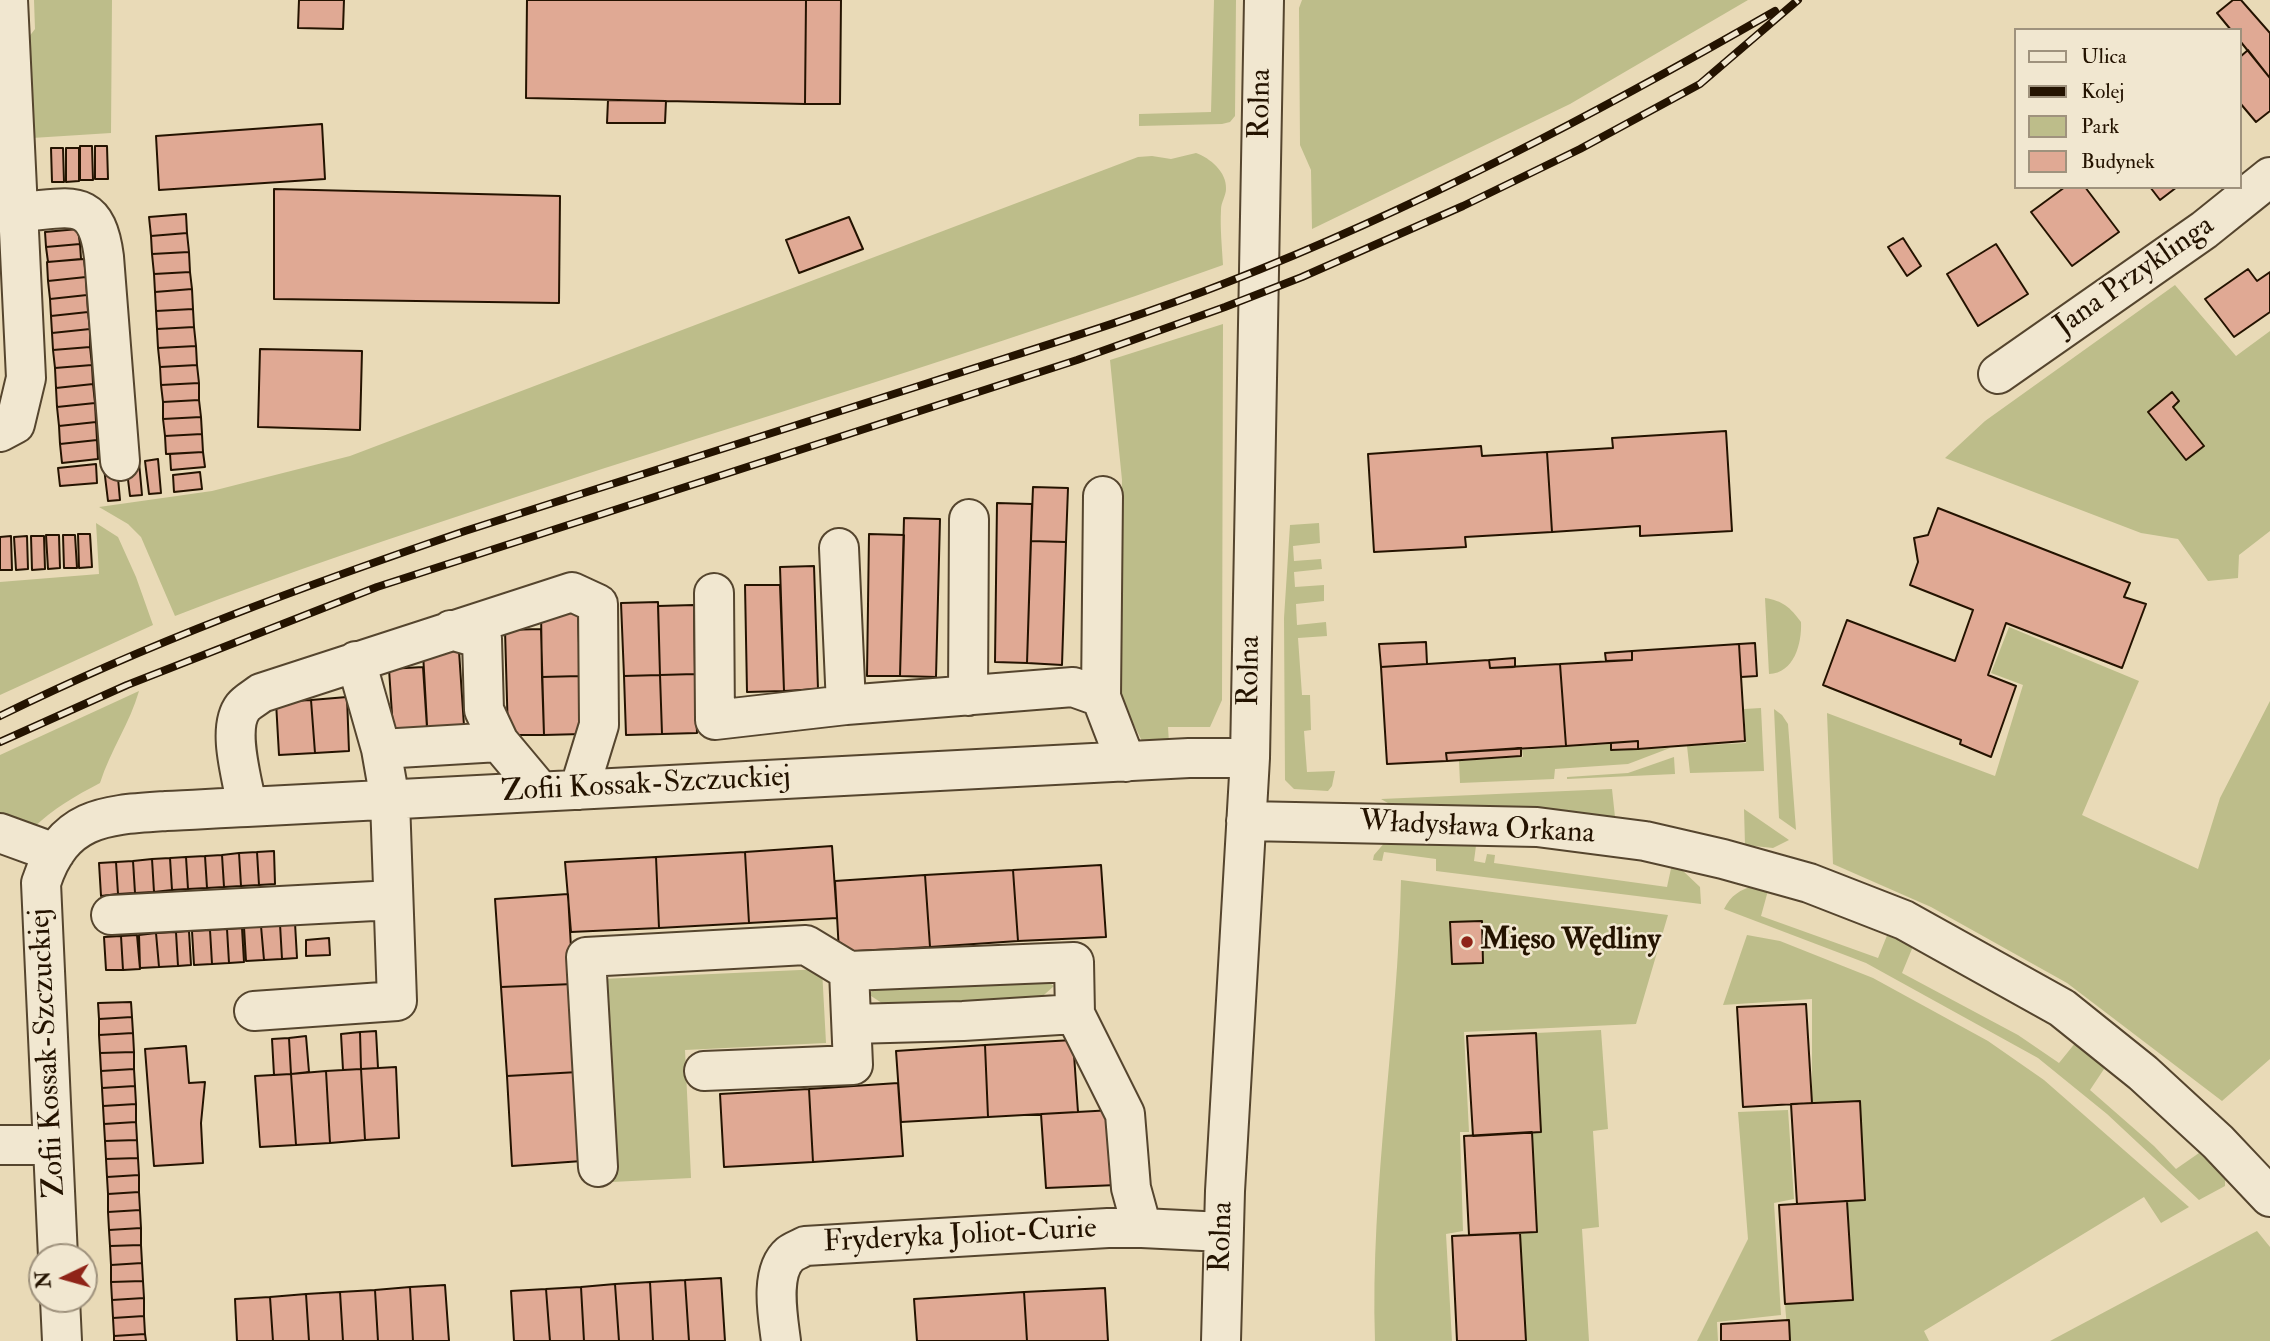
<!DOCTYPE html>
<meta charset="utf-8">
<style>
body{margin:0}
#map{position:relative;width:2270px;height:1341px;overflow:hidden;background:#e9dab7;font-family:"IM FELL Double Pica",serif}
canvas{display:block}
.legend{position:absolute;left:2014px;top:28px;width:228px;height:161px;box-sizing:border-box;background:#f1e7d0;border:2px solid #9f927d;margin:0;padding:9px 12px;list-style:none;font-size:21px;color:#241300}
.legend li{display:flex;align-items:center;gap:14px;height:35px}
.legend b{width:35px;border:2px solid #9f927d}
.north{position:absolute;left:28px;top:1243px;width:70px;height:70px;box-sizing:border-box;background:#f1e7d0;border:2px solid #9f927d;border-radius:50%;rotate:265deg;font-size:19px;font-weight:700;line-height:28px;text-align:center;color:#241300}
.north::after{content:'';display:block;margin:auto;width:24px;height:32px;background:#8f2418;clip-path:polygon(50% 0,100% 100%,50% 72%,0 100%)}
</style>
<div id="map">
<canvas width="2270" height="1341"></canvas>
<ul class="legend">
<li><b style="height:9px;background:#f1e7d0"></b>Ulica</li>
<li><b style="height:9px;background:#241300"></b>Kolej</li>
<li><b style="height:19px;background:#bdbd8a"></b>Park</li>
<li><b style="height:19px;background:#e0a994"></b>Budynek</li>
</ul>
<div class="north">N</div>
</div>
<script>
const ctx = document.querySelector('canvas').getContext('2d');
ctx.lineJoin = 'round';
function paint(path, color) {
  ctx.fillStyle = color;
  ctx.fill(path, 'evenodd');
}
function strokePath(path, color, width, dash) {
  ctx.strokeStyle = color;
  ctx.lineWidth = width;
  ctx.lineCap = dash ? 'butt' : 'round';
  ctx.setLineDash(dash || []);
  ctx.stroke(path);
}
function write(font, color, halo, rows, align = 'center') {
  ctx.font = font + ' "IM FELL Double Pica",serif';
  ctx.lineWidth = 5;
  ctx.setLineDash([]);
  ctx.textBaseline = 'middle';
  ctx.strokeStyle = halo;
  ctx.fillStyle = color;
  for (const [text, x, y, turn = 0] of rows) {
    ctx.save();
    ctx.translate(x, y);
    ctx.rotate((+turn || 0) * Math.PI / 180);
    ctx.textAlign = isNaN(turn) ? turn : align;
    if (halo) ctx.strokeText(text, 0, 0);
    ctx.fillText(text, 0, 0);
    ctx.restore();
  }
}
const green = new Path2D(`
 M34 0H112L111 133 32 138 25 42 35 29Z
 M1214 0H1236L1235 116 1230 122 1222 124 1139 126V114L1211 112Z
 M1302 0H1748L1570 104 1312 229 1311 170 1300 145 1299 8Z
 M1196 153C1210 158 1227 172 1226 189 1226 196 1221 202 1221 210 1220 228 1222 247 1223 265 990 349 751 420 516 497 401 535 288 572 175 616L141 537 128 524 99 507 212 491 350 456 1138 157 1152 156 1171 159Z
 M2175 285 2236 356 2270 331V531L2239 555 2238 578 2208 581 2178 539 2141 533 1945 458 1985 421Z
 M1223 324 1222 700 1210 727H1168L1169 743H1143L1117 691 1122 480 1110 360Z
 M96 523 118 537 136 577 153 625 0 695V582L99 574Z
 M1319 523 1320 543 1293 546 1294 561 1321 559 1322 569 1294 572 1295 587 1324 585V601L1296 604 1297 625 1326 622 1327 636 1298 638 1302 695H1310L1311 730 1304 731 1307 772 1335 771 1332 786 1328 791 1294 789 1285 780 1284 618 1290 525Z
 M1765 598C1783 601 1790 607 1801 622 1802 644 1794 673 1769 674Z
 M2009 627 2139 681 2082 815 2198 869 2220 798 2270 701V1059L2222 1101 2067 983 1931 907 1833 864 1827 713 1995 776 2023 685 1991 673Z
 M139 691C130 723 110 751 100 783 75 796 53 809 33 828L0 824V755Z
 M1761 708 1764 771 1690 773 1687 746 1746 743 1744 709Z
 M1774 709 1782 715 1788 724 1796 830 1779 818Z
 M1610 744 1611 751 1670 748 1628 764 1555 769 1554 779 1460 783 1459 761 1523 757 1522 750Z
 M1674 757 1675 774 1567 779V777L1628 773Z
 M1612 789 1615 817 1561 811 1393 806 1381 799Z
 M1744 809 1789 840 1773 848 1745 845Z
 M1477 838 1474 861 1485 863 1487 854 1495 855 1494 863 1667 887 1672 864 1681 869 1700 887 1701 904 1436 871V859L1384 852 1382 861 1373 860 1374 855 1386 841Z
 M1401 880 1668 915 1636 1024 1464 1032 1469 1132H1460L1463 1231 1446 1234 1452 1341H1375C1370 1187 1398 1034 1401 880Z
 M1755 885 1769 887 1761 916 1878 958 1888 933 1914 944 1902 973 2018 1035 2059 1063 2076 1042 2106 1066 2090 1090 2154 1146 2176 1169 2199 1153 2225 1176V1186L2199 1200 2107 1114 2038 1058 1866 963 1724 909C1731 895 1740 890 1755 885Z
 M1747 935 1780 941 1873 978 1988 1041 2044 1080 2189 1207 2161 1223 2144 1197 1924 1331 1929 1341H1788L1785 1304 1853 1301 1847 1201 1865 1199 1860 1101 1812 1103V999L1723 1005Z
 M822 969 826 1043 685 1050 691 1178 612 1182 602 979Z
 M1037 975 1054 986 1036 1002 888 1007 868 994 886 981Z
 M1601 1030 1608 1129 1593 1131 1599 1227 1582 1229 1589 1341H1526L1520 1233 1537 1232 1532 1132 1541 1131 1536 1033Z
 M1788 1110 1794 1199 1774 1203 1781 1315 1717 1322 1718 1341H1697L1748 1239 1738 1112Z
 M2257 1231 2270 1247V1341H2050Z`);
const building = new Path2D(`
 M299 0H344L343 29 298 28Z
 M527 0H806L805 104 526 98Z
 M806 0H841L840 104H805Z
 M2233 0H2241L2270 33V78L2240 41V30H2231L2217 13Z
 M2248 50 2270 78V111L2256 122 2240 103V57Z
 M608 100 666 101 665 123H607Z
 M322 124 325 179 159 190 156 136Z
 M80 146H92L93 180H80Z
 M95 146H107L108 179H95Z
 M51 148H63L64 182H52Z
 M66 148H79V181L66 182Z
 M2065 187H2085L2119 232 2072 266 2031 212Z
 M2150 187H2177L2160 200Z
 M274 189 560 196 559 303 274 299Z
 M186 214 187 233 151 236 149 217Z
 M849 217 863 249 799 273 786 240Z
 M78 229 80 244 46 247 45 232Z
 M187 233 189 252 152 254 151 236Z
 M1903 238 1921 266 1907 276 1888 247Z
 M80 244 81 259 48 262 46 247Z
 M1996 244 2028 294 1978 326 1947 274Z
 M189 252 190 272 154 274 152 254Z
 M84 259 86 277 48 281 47 262Z
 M2248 269 2257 281 2270 272V312L2234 337 2205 299Z
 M190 272 192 289 155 292 154 274Z
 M86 277 87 295 50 299 48 281Z
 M192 289 193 309 156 311 155 292Z
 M87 295 88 312 51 316 50 299Z
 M193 309 194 327 157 329 156 311Z
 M88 312 90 329 52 333 51 316Z
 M194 327 196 346 158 348 157 329Z
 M90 329V347L53 350 52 333Z
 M196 346 197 365 160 367 158 348Z
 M90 347 92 365 55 368 53 350Z
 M260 349 362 351 360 430 258 427Z
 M92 365 93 384 56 388 55 368Z
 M197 365 199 383 161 385 160 367Z
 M199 383V400L163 402 161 385Z
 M93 384 95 403 57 407 56 388Z
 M2172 392 2179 401 2173 407 2204 446 2186 460 2148 412Z
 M199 400 201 417 163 419V402Z
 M95 403 96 422 59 426 57 407Z
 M201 417 202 434 165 436 163 419Z
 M96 422 97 440 60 444 59 426Z
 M1726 431 1732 531 1640 536V526L1552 532 1547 452 1613 448 1612 438Z
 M202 434 203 452 166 454 165 436Z
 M97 440 98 459 62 463 60 444Z
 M1481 446 1482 456 1547 452 1552 532 1465 537 1466 547 1374 552 1368 454Z
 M203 452 205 467 171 470 170 454Z
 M158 459 161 493 149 494 145 461Z
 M139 462 142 495 130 496 126 463Z
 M96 464 97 483 60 486 58 468Z
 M117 467 120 500 108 501 104 468Z
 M200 472 202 489 174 492 173 475Z
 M1033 487 1068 488 1066 542 1031 541Z
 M997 503 1032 504 1027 663 995 662Z
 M1938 508 2130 583 2124 597 2146 604 2122 668 2006 623 1988 675 2016 686 1991 757 1960 744 1961 740 1823 685 1847 620 1955 661 1973 610 1910 585 1918 562 1914 538 1928 535Z
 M904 518 940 519 936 677 900 676Z
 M78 534H90L92 567 79 568Z
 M869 534 904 535 900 676H867Z
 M46 535H59L60 568 48 569Z
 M63 535H75L77 568H64Z
 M11 536 12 570H0V537Z
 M27 536 28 569 16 570 14 537Z
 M31 536H44L45 569 32 570Z
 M1031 541 1066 542 1062 665 1027 663Z
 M814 566 818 689 784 691 780 567Z
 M745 585H780L784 691 747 692Z
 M658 602 660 675 624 676 621 603Z
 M694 605 695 674 660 675 658 606Z
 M578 611 580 676 542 677 541 612Z
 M541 629 544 735H508L505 630Z
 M1426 642 1427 664 1381 667 1379 644Z
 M1755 643 1757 676 1741 677 1739 644Z
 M1739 644 1745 741 1638 749V741L1566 746 1560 664 1632 660V651Z
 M459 651 465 741 428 743 423 653Z
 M1632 651V660L1606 661 1605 653Z
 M1515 658V667L1490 668 1489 660Z
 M1489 660 1490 668 1560 664 1566 746 1446 753 1447 761 1387 764 1381 667Z
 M423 667 428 743 394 745 389 669Z
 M695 674 697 733 662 734 660 675Z
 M660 675 662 734 626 735 624 676Z
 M580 676 582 734 544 735 542 677Z
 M347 697 349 751 315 753 311 700Z
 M311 700 315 753 279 755 276 702Z
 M1638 741V749L1611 750V743Z
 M1521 748V756L1447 761 1446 753Z
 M832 846 837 918 749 923 745 852Z
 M274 851 275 884 259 885 257 852Z
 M257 852 259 885 241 886 239 853Z
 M745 852 749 923 659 928 656 857Z
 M239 853 241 886 224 887 222 855Z
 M222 855 224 887 207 888 205 856Z
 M205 856 207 888 188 889 186 857Z
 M186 857 188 889 172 890 170 858Z
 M656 857 659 928 571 932 565 862Z
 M170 858 172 890 154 892 152 859Z
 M152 859 154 892 135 893 133 861Z
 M133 861 135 893 118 894 116 862Z
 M116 862 118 894 101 896 99 863Z
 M1101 865 1106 937 1018 941 1013 870Z
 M1013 870 1018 941 930 947 925 875Z
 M925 875 930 947 839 952 835 881Z
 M568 894 573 984 501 987 495 899Z
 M1482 921 1483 963 1452 964 1450 922Z
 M295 923 297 958 282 959 280 924Z
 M280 924 282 959 264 960 261 926Z
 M261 926 264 960 246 961 244 927Z
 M242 928 244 962 229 963 227 929Z
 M227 929 229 963 212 964 210 930Z
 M210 930 212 964 194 965 192 931Z
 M189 931 191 965 178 966 176 932Z
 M176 932 178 966 159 967 156 933Z
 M156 933 159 967 140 968 139 935Z
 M137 935 140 969 123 970 121 936Z
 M121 936 123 970H106L104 937Z
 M329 938 330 955 306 956V940Z
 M573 984 578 1072 507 1076 501 987Z
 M131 1002 132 1017 99 1019 98 1003Z
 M1806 1004 1812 1103 1743 1107 1737 1007Z
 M132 1017 133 1033 99 1035V1019Z
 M376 1031 378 1068 361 1069 360 1032Z
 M360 1032 361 1069 343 1070 341 1034Z
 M133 1033 134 1052 100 1053 99 1035Z
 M1536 1033 1541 1132 1473 1136 1467 1036Z
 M306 1036 309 1072 291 1074 289 1038Z
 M289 1038 291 1074 274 1075 272 1039Z
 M1073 1040 1078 1112 988 1117 985 1045Z
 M985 1045 988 1117 901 1122 896 1051Z
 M186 1046 189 1083 205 1082 201 1123 203 1163 154 1166 145 1049Z
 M134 1052V1069L101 1071 100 1053Z
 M396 1067 399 1138 365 1140 361 1069Z
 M134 1069 135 1086 102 1088 101 1071Z
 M361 1069 365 1140 330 1143 326 1071Z
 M326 1071 330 1143 296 1145 291 1074Z
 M578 1072 582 1161 512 1166 507 1076Z
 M291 1074 296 1145 260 1147 255 1076Z
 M898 1083 903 1156 813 1162 809 1089Z
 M135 1086 136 1104 103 1106 102 1088Z
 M809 1089 813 1162 724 1167 720 1094Z
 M1860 1101 1865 1200 1797 1204 1791 1104Z
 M136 1104V1122L104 1124 103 1106Z
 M1113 1110 1117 1185 1046 1188 1041 1114Z
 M136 1122 137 1140 105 1141 104 1124Z
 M1532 1132 1537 1232 1469 1235 1464 1136Z
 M137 1140 138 1158 106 1159 105 1141Z
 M138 1158 139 1175 107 1177 106 1159Z
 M139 1175V1192L108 1194 107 1177Z
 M139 1192 140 1210 108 1212V1194Z
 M1847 1201 1853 1300 1785 1304 1779 1205Z
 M140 1210 141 1228 109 1230 108 1212Z
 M141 1228V1245L110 1246 109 1230Z
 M1520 1233 1526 1341H1457L1452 1236Z
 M141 1245 142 1263 111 1265 110 1246Z
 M142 1263 143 1281 111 1282V1265Z
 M721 1278 725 1341H689L685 1280Z
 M685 1280 689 1341H653L650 1282Z
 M143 1281 144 1298 112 1300 111 1282Z
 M650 1282 653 1341H619L615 1284Z
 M615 1284 619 1341H584L581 1287Z
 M445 1285 449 1341H413L410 1287Z
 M410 1287 413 1341H378L375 1290Z
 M581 1287 584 1341H550L546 1289Z
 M1105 1288 1108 1341H1027L1024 1292Z
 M546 1289 550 1341H514L511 1291Z
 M375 1290 378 1341H343L340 1292Z
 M340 1292 343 1341H309L306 1294Z
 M1024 1292 1027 1341H917L914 1299Z
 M306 1294 309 1341H273L270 1297Z
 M270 1297 273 1341H237L235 1299Z
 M144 1298V1316L113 1318 112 1300Z
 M144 1316 145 1334 114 1336 113 1318Z
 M1789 1320 1790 1341H1721V1324Z
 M145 1334 146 1341H114V1336Z`);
const minor = new Path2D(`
 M18 212C69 209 96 194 104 257L120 461
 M1998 374 2204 230 2270 177
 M0 432 15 424 26 378 8 0
 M839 548 846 705
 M714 593 715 720 846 705 1073 687 1101 697 1126 762
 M451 630 482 639 484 710 499 742 540 791
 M968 696 969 519
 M1101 697 1103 496
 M381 749 499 742
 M247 807C243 781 226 729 243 707 247 702 256 697 261 693L572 592 598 604 599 725 579 790
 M1246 821 1537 827 1645 841 1723 859 1809 883 1904 920 2062 1008 2143 1073 2218 1142 2270 1197
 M0 833 55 853
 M111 915 393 900
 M849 971 1074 962 1075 1014 1125 1114 1131 1188 1142 1228
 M254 1011 397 1001 390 800 381 749 356 661
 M852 1024 963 1021 1075 1014
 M0 1145H52
 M598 1167 586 957 806 945 849 971 853 1065 704 1071
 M58 1257 41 883C63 816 105 815 166 811 193 810 220 808 247 807L1189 758H1250
 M60 1299 62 1341
 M781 1341C778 1317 769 1272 790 1254 794 1251 800 1249 805 1246L1108 1228H1142L1223 1232
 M1221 1341 1225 1191 1250 758 1264 0`);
const rail = new Path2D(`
 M0 716C150 642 307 585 465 531 618 482 772 433 925 384 1026 351 1129 321 1228 282 1418 208 1599 112 1775 11
 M0 742 127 685 377 587 1077 360 1225 307 1302 277 1463 206 1580 149 1700 84 1798 0`);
const markers = [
 [1467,942,7,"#8f2418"]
];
const streetNames = [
 ["Rolna",1262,104,-89],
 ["Jana Przyklinga",2135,277,-35],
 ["Rolna",1251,671,-89],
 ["Zofii Kossak-Szczuckiej",646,786,-3],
 ["Władysława Orkana",1477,829,3],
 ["Zofii Kossak-Szczuckiej",49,1053,-93],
 ["Fryderyka Joliot-Curie",960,1237,-3],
 ["Rolna",1223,1237,-88]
];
const poiNames = [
 ["Mięso Wędliny",1481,942]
];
paint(green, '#bdbd8a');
paint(building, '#e0a994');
strokePath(building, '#241300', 2);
strokePath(minor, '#55452e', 42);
strokePath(minor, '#f1e7d0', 38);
strokePath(rail, '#241300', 8);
strokePath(rail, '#f1e7d0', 5, [16]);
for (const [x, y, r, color] of markers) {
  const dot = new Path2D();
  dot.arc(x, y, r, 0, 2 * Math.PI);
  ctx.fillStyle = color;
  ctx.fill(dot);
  strokePath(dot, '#f1e7d0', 2.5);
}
write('30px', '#241300', '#f1e7d0', streetNames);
write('bold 30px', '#241300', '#f1e7d0', poiNames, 'left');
</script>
